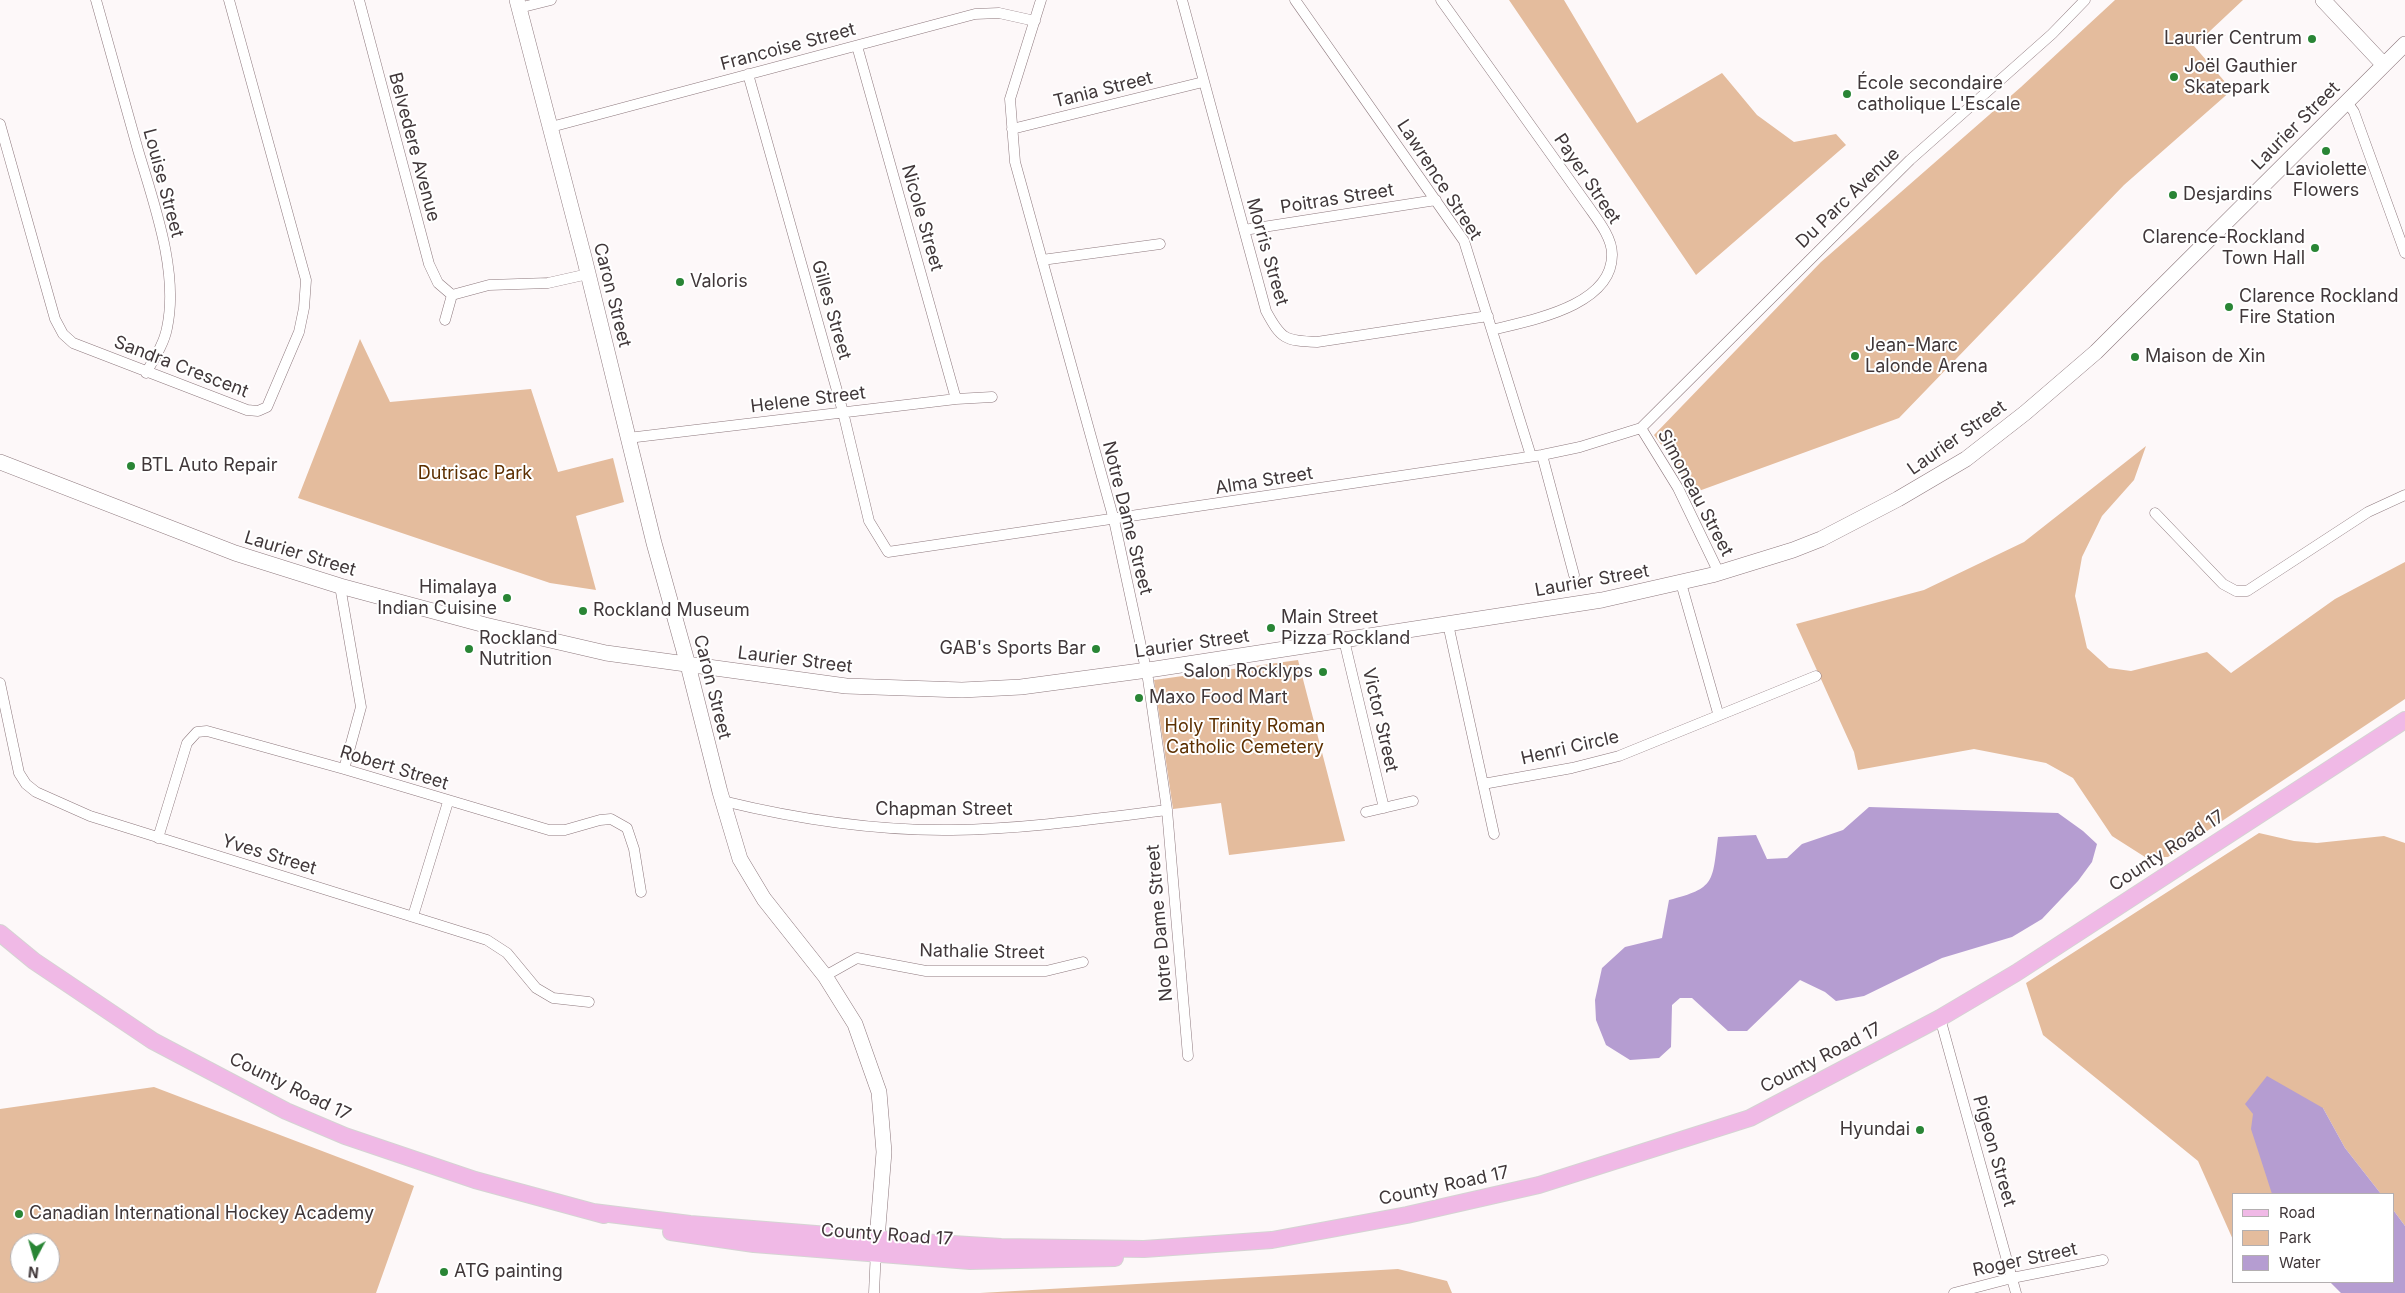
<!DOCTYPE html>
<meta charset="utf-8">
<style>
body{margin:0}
#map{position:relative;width:2405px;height:1293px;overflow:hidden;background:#fdf8f9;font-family:Inter,sans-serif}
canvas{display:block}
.legend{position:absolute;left:2232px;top:1193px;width:162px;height:90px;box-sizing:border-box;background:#fff;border:1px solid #b3afb0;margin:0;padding:6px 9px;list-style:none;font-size:15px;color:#403739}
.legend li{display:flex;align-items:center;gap:10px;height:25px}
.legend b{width:25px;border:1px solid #b3afb0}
.north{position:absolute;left:10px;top:1233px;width:50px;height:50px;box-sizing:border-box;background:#fff;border:1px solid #b3afb0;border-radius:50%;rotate:186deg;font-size:14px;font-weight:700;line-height:20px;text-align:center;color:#403739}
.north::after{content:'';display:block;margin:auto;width:18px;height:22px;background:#298535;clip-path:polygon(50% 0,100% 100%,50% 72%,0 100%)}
</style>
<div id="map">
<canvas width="2405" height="1293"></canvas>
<ul class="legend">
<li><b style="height:6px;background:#f0b9e6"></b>Road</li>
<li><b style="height:14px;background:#e4bc9d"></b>Park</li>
<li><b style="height:14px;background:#b59dd1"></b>Water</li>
</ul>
<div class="north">N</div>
</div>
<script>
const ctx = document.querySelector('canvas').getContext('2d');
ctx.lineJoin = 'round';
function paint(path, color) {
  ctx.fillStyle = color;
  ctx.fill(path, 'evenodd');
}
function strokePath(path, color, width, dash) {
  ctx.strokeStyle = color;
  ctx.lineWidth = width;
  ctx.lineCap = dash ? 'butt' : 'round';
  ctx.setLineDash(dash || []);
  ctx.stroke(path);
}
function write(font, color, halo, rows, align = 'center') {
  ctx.font = font + ' Inter,sans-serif';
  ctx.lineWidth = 4;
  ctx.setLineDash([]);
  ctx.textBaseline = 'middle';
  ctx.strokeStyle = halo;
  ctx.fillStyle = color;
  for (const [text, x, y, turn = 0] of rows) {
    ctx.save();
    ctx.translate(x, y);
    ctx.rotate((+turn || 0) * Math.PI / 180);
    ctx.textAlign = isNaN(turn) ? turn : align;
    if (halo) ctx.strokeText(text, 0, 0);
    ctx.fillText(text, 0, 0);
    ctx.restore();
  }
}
const green = new Path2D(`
 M1509 0H1564L1637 123 1722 73 1757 115 1794 142 1836 134 1846 145 1696 275Z
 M2115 0H2243L2194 46 2232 90 2124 185 1899 418 1696 492 1654 435 1821 262 2021 87Z
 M360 339 390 402 531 389 558 472 613 458 624 502 576 516 596 590 550 583 298 498Z
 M2146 446 2134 480 2102 516 2082 557 2075 596 2087 648 2109 668 2131 671 2207 652 2231 673 2335 599 2405 562V699L2168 857H2145L2112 836 2073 778 2046 763 1974 749 1858 770 1854 752 1796 624 1924 590 2024 542Z
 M1298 660 1345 841 1229 855 1221 803 1173 809 1154 680Z
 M2259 833 2294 841 2317 843 2384 836 2405 843V1226L2394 1211V1194H2381L2345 1148 2323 1108 2253 1114 2274 1194H2234V1242L2198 1161 2043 1035 2026 983Z
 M154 1087 414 1186 376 1293H0V1109ZM20 1243H50V1273H20Z
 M1398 1269 1447 1281 1452 1293H980Z`);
const water = new Path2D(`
 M1869 807 2058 813 2083 831 2097 844 2092 862 2078 881 2042 919 2012 937 1942 958 1864 996 1836 1001 1825 992 1800 980 1747 1031H1728L1692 998H1680L1672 1005 1671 1047 1659 1058 1630 1060 1606 1045 1596 1020 1595 1000 1602 968 1625 947 1662 938 1669 900C1716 888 1712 882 1718 837L1756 835 1767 859 1787 858 1802 844 1843 830Z
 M2267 1076 2323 1108 2345 1148 2381 1194H2272L2251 1129 2253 1114 2245 1104Z
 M2394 1211 2405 1226V1293H2341L2330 1282H2394Z`);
const street = new Path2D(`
 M96 0C110 50 124 100 138 150 154 204 179 272 167 328 164 344 154 359 146 373
 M359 0 429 264 438 283 452 295 489 285 548 283 588 274
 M1041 0 1010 99 1015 162 1114 520 1148 679 1167 810 1188 1056
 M1182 0 1266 311C1281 339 1285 341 1317 342L1488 316
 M1295 0 1464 241 1531 456
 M1441 0 1588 206C1597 219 1612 237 1612 254 1613 306 1531 320 1492 330
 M519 8 551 0
 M857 46 956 399
 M748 74 843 412 869 521 888 552 1542 455 1580 447 1641 428 1910 160 2052 34 2085 0
 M2347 102 2354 112 2405 253
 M0 124 55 319 63 334 73 343 247 410 258 411 267 407 299 332 304 308 306 280 229 0
 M551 127 975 14 999 13 1035 21
 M1012 129 1203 82
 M1244 230 1436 200
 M1042 260 1160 244
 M445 320 452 295
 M1641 428 1678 488 1719 573
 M628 438 956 399 992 397
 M1542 455 1574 575
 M2155 513 2223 584 2236 591H2247L2368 512 2405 495
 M1681 583 1718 713
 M340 586 361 707 344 769
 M1448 624 1494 834
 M1344 640 1384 808
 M0 683 19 773 26 784 36 792 90 816 487 940 507 953 536 988 553 998 589 1002
 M1483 784 1572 768 1619 756 1816 676
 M723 801C797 819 875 831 952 830 1024 829 1095 819 1167 810
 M1366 812 1413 801
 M158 838 187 743 197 732 207 731 344 769 549 830H565L600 820 611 819 627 828 634 849 641 892
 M413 916 448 802
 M825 976 857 958 926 971H1046L1083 962
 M1940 1018 2016 1293
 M874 1293 876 1249
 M1954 1293 2012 1278 2103 1260`);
const secondary = new Path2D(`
 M517 0 584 257 654 543 688 665 720 792 740 859 764 899 825 976 855 1024 879 1092 884 1152 877 1239
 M2323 0 2384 65
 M0 462 235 553 340 586 485 625 606 653 846 686 962 690 1021 687 1155 669 1602 600 1712 575 1793 550 1821 539 1898 499 1966 459 2025 413 2096 352 2405 44`);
const primary = new Path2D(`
 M0 933 34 961 153 1041 286 1111 345 1136 475 1180 604 1215
 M593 1212 690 1224 904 1241 1001 1247 1144 1249 1272 1240 1407 1215 1539 1185 1750 1118 1940 1018 2016 973 2405 720
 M671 1232 754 1244 970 1261 1115 1258`);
const markers = [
 [2312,39,5,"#298535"],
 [2174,77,5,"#298535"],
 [1847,94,5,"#298535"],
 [2326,151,5,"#298535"],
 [2173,195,5,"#298535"],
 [2315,248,5,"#298535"],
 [680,282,5,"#298535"],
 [2229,307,5,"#298535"],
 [1855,356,5,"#298535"],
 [2135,357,5,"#298535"],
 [131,466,5,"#298535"],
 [507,598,5,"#298535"],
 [583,611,5,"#298535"],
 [1271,628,5,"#298535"],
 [469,649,5,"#298535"],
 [1096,649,5,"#298535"],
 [1323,672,5,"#298535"],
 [1139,698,5,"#298535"],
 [1920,1130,5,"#298535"],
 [19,1214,5,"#298535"],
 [444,1272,5,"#298535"]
];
const poiNames = [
 ["Laurier Centrum",2302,39,"right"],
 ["Joël Gauthier",2184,67],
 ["Skatepark",2184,88],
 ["École secondaire",1857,84],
 ["catholique L'Escale",1857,105],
 ["Laviolette",2326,170,"center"],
 ["Flowers",2326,191,"center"],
 ["Desjardins",2183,195],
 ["Clarence-Rockland",2305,238,"right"],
 ["Town Hall",2305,259,"right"],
 ["Valoris",690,282],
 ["Clarence Rockland",2239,297],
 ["Fire Station",2239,318],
 ["Jean-Marc",1865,346],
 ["Lalonde Arena",1865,367],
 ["Maison de Xin",2145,357],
 ["BTL Auto Repair",141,466],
 ["Himalaya",497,588,"right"],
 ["Indian Cuisine",497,609,"right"],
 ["Rockland Museum",593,611],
 ["Main Street",1281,618],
 ["Pizza Rockland",1281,639],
 ["Rockland",479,639],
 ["Nutrition",479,660],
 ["GAB's Sports Bar",1086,649,"right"],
 ["Salon Rocklyps",1313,672,"right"],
 ["Maxo Food Mart",1149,698],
 ["Hyundai",1910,1130,"right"],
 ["Canadian International Hockey Academy",29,1214],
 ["ATG painting",454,1272]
];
const streetNames = [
 ["Francoise Street",788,47,-15],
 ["Tania Street",1103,90,-14],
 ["Laurier Street",2296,126,-45],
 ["Belvedere Avenue",414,147,75],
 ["Payer Street",1587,179,56],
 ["Lawrence Street",1439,180,57],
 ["Louise Street",163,183,75],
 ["Du Parc Avenue",1848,198,-44],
 ["Poitras Street",1337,199,-9],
 ["Nicole Street",922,218,74],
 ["Morris Street",1267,252,74],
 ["Caron Street",612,295,76],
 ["Gilles Street",831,310,74],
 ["Sandra Crescent",181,367,21],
 ["Helene Street",808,400,-7],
 ["Laurier Street",1957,438,-35],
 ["Alma Street",1264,481,-9],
 ["Simoneau Street",1695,493,62],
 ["Notre Dame Street",1127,518,76],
 ["Laurier Street",300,554,17],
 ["Laurier Street",1592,581,-10],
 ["Laurier Street",1192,644,-8],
 ["Laurier Street",795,660,7],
 ["Caron Street",712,687,76],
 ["Victor Street",1380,720,77],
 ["Henri Circle",1570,748,-13],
 ["Robert Street",394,768,17],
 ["Chapman Street",944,810],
 ["County Road 17",2167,851,-33],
 ["Yves Street",269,855,17],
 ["Notre Dame Street",1160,923,-95],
 ["Nathalie Street",982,952,1],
 ["County Road 17",1821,1058,-27],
 ["County Road 17",290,1087,26],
 ["Pigeon Street",1994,1151,74],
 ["County Road 17",1444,1186,-12],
 ["County Road 17",887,1235,4],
 ["Roger Street",2025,1260,-12]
];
const parkNames = [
 ["Dutrisac Park",475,474],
 ["Holy Trinity Roman",1245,727],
 ["Catholic Cemetery",1245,748]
];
paint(green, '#e4bc9d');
paint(water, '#b59dd1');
strokePath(street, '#8e797e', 11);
strokePath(secondary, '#8e797e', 16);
strokePath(primary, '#d5d3d3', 18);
strokePath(street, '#fff', 10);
strokePath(secondary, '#fff', 15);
strokePath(primary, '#f0b9e6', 16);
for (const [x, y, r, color] of markers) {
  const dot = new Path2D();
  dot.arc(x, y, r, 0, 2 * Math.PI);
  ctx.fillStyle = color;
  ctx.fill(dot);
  strokePath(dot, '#fff', 2);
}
write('18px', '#403739', '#fff', poiNames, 'left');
write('18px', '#403739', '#fff', streetNames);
write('18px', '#5c2f00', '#fff', parkNames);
</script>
